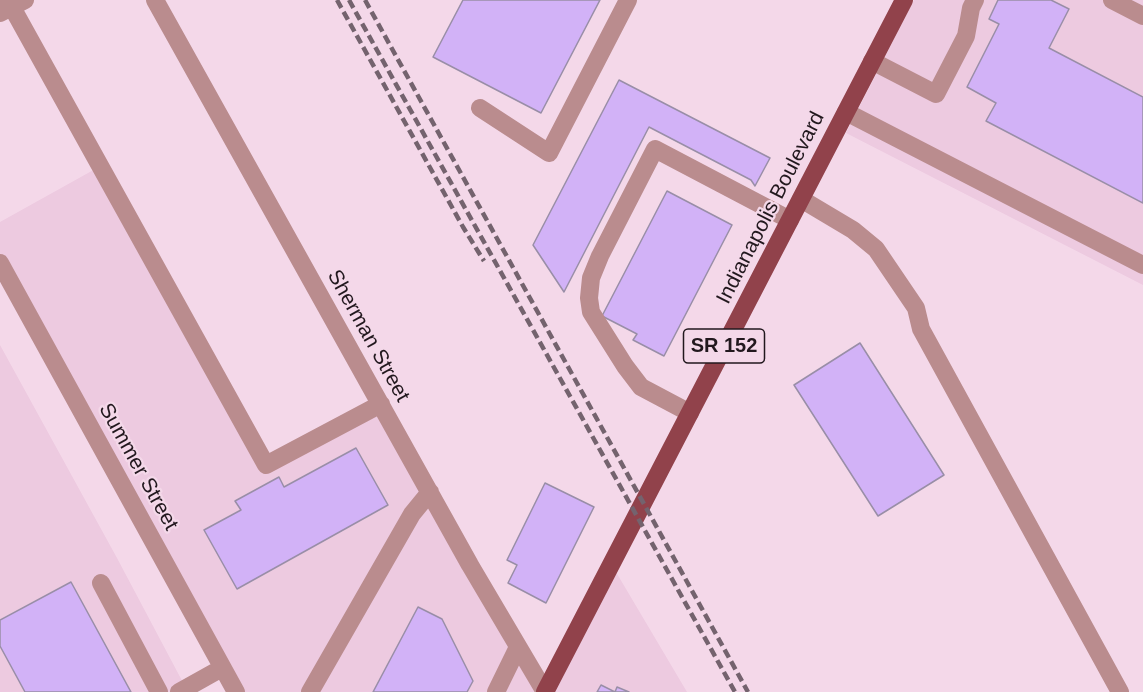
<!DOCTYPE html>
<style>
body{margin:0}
canvas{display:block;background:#f4d8e9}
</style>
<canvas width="1143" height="692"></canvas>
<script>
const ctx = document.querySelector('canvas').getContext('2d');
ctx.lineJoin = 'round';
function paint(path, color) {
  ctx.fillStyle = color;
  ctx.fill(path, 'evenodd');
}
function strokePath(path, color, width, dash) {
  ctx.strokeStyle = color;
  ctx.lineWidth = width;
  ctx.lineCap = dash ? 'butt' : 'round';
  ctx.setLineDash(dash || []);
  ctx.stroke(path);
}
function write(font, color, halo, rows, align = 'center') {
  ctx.font = font + ' Helvetica,sans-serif';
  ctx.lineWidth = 4.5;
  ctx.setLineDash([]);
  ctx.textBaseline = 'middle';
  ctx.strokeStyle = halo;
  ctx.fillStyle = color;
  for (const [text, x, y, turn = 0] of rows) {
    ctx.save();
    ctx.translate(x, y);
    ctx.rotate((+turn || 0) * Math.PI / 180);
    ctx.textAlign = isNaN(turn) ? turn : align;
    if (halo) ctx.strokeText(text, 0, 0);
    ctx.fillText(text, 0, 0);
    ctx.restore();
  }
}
const built = new Path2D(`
 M914 0H1143V285L846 133Z
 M97 168 263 471 378 411 540 692H242L0 254V222Z
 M0 345 117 558 188 692H0Z
 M613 567 687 692H549Z`);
const building = new Path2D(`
 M463 0H600L541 113 433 57Z
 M998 0H1051L1069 9 1049 48 1143 97V203L986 121 996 103 967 87 999 24 989 19Z
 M619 80 770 158 755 186 751 180 649 127 564 292 533 245Z
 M667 191 732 225 664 356 633 340 637 334 602 316Z
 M860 343 944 475 878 516 794 385Z
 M356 448 388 505 237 589 204 530 241 510 235 501 279 477 284 487Z
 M545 483 594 507 546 603 508 583 517 565 507 560Z
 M71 582 131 692H25L0 646V620Z
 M418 607 442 619 473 681 467 692H373Z
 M601 685 615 692 617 687 629 692H597Z`);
const minor = new Path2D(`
 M8 0 266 465 381 404
 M155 0 470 565 545 692
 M1112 0 1143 16
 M0 13 25 0
 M872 61 936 94 966 36 971 8 975 0
 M480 108 549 153 628 0
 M846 112 1143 265
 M801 199 853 230 876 249 916 308 921 329 1120 692
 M0 263 236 692
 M690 413 641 387 625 366 591 312 589 298 591 278 600 256 655 149 790 220
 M101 583 159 692
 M179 692 222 668
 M310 692 412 514 430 492
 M496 692 518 647`);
const major = new Path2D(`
 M545 692 904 0`);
const rail = new Path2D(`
 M337 0 463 227 484 261
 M349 0 735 692
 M365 0 748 692`);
const shields = [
 [724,346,81]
];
const shieldNames = [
 ["SR 152",724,346]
];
const streetNames = [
 ["Indianapolis Boulevard",771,208,-63],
 ["Sherman Street",368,336,61],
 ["Summer Street",138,467,61]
];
paint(built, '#edcae0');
paint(building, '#d2b2f7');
strokePath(building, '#998ea7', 1.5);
strokePath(minor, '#ba8c8e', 18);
strokePath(major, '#91424b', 18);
strokePath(rail, '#74636e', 4.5, [9, 4.5]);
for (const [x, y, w] of shields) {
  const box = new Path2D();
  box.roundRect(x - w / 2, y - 17, w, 34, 4.5);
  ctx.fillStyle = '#f4d8e9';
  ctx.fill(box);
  strokePath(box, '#22181e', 1.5);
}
write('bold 20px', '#22181e', null, shieldNames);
write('21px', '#22181e', '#f4d8e9', streetNames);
</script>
